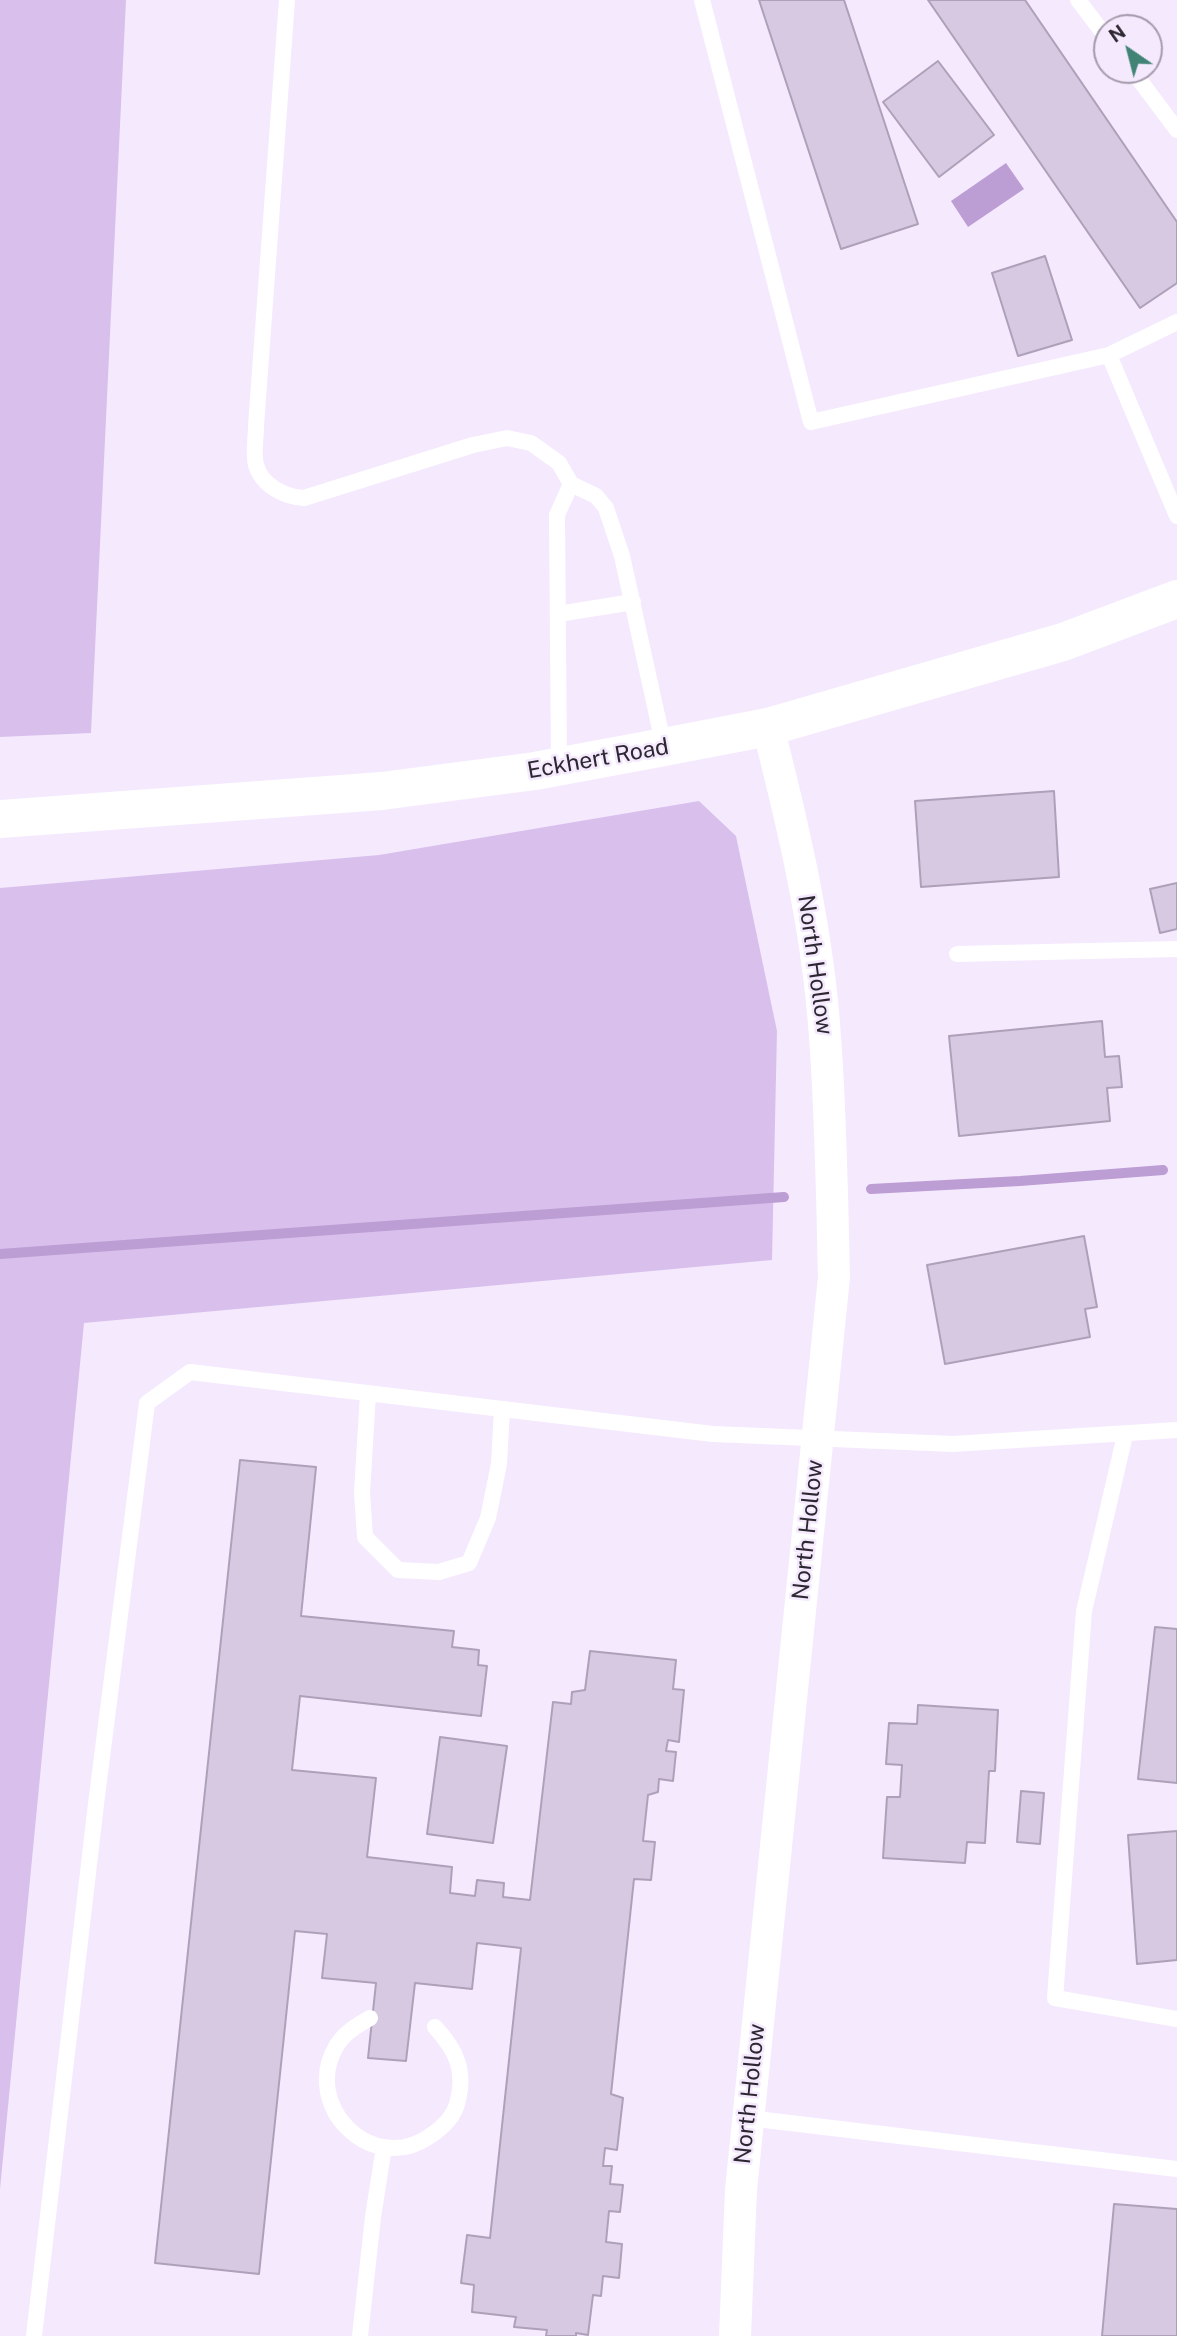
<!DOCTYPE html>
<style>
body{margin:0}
#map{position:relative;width:1177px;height:2336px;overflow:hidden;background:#f5e9fe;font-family:"Public Sans",sans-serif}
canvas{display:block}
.north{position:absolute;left:1093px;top:14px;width:70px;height:70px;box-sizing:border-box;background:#f5e9fe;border:2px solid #a59bac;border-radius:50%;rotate:325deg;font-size:19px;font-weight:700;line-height:28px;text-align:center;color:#2c2730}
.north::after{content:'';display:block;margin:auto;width:24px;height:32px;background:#418475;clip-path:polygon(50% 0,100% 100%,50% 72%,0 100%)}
</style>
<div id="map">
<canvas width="1177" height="2336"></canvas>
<div class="north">N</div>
</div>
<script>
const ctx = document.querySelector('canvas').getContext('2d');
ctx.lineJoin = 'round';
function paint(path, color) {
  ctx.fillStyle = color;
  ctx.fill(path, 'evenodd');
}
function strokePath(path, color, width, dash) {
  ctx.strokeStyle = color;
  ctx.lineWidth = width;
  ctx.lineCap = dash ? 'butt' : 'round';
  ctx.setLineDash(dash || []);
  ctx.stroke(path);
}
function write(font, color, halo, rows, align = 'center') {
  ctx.font = font + ' "Public Sans",sans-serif';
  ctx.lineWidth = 5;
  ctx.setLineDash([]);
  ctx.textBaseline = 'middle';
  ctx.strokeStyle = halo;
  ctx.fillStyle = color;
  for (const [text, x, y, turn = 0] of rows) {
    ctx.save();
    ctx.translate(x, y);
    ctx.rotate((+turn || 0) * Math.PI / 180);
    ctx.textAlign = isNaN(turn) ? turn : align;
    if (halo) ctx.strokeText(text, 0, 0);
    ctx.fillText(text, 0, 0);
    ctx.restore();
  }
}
const green = new Path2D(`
 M0 0H126L91 733 0 737Z
 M699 801 736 836 777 1031 772 1260 84 1323 0 2189V888L379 855Z`);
const water = new Path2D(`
 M1006 163 1024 189 968 227 951 201Z`);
const stream = new Path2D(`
 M871 1189 1020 1181 1163 1170
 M0 1254 784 1197`);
const building = new Path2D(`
 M759 0H844L918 224 841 249Z
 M928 0H1025L1177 222V283L1140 308Z
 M938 61 994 135 939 177 883 102Z
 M1045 256 1072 340 1018 356 992 273Z
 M1054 791 1059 877 921 887 915 801Z
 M1177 883V929L1160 933 1150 889Z
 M1102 1021 1105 1057 1119 1056 1122 1087 1107 1088 1110 1121 959 1136 949 1036Z
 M1084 1236 1097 1307 1085 1309 1090 1337 945 1364 927 1265Z
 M240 1460 316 1467 301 1616 454 1631 452 1647 479 1650 478 1665 487 1666 481 1716 300 1696 292 1770 376 1778 367 1857 452 1867 450 1893 475 1896 477 1880 504 1883 503 1897 530 1900 553 1702 571 1704 572 1692 585 1690 590 1651 676 1660 673 1689 684 1690 679 1742 668 1740 666 1751 676 1752 673 1781 659 1779 658 1792 648 1795 643 1841 655 1842 651 1880 634 1879 611 2094 623 2098 617 2150 605 2148 603 2166H612L610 2184 623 2185 620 2212 609 2211 606 2242 622 2244 619 2278 603 2276 601 2296 593 2295 588 2335 576 2333V2336H546L547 2330 514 2327 516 2317 472 2312 474 2285 461 2283 467 2235 490 2238 521 1948 477 1943 472 1989 415 1983 406 2061 368 2058 376 1983 322 1978 327 1934 295 1931 259 2274 155 2263Z
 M1155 1627 1177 1629V1783L1138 1779Z
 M918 1705 998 1710 995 1771H989L985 1843 967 1842 965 1863 883 1858 887 1797H900L902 1765 886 1764 889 1723 917 1724Z
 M440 1737 507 1746 493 1843 427 1834Z
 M1021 1791 1044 1793 1040 1844 1017 1842Z
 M1177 1831V1960L1137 1964 1128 1835Z
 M1114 2204 1177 2209V2336H1102Z`);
const service = new Path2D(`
 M287 0 256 426C256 437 253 454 256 465 262 486 285 497 304 498L473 445 507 438 531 443 559 463 571 484 596 496 606 508 622 556 664 747
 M702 0 811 422 1109 355 1177 516
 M1078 0 1107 38
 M1132 70 1177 130
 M1109 355 1177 322
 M558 614 633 602
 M559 766 557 515 571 484
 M957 954 1177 949
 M368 1393 362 1493 365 1537 398 1570 439 1572 469 1563 488 1518 499 1464 502 1409
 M1125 1435 1084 1611 1055 1998 1177 2019
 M370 2018C358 2025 345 2032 337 2045 300 2105 372 2177 430 2136 442 2128 453 2118 457 2104 466 2071 457 2051 435 2027
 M748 2118 1177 2169
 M34 2336 96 1804 147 1403 190 1372 713 1434 953 1444 1177 1430
 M360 2336 373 2217 384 2147`);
const minor = new Path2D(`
 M735 2336 741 2190 834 1277C832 1197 831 1117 825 1037 818 932 794 829 768 727`);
const secondary = new Path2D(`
 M0 819 382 791 535 771 664 747 768 727 1063 642 1177 599`);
const streetNames = [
 ["Eckhert Road",598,759,-10],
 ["North Hollow",815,965,82],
 ["North Hollow",808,1530,-84],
 ["North Hollow",750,2094,-84]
];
paint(green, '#d9c0ec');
paint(water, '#bc9dd4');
strokePath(stream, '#bc9dd4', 10);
paint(building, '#d7c9e2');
strokePath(building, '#aea0b8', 2);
strokePath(service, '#fff', 16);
strokePath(minor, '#fff', 32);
strokePath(secondary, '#fff', 38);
write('23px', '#2c2730', '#f5e9fe', streetNames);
</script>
